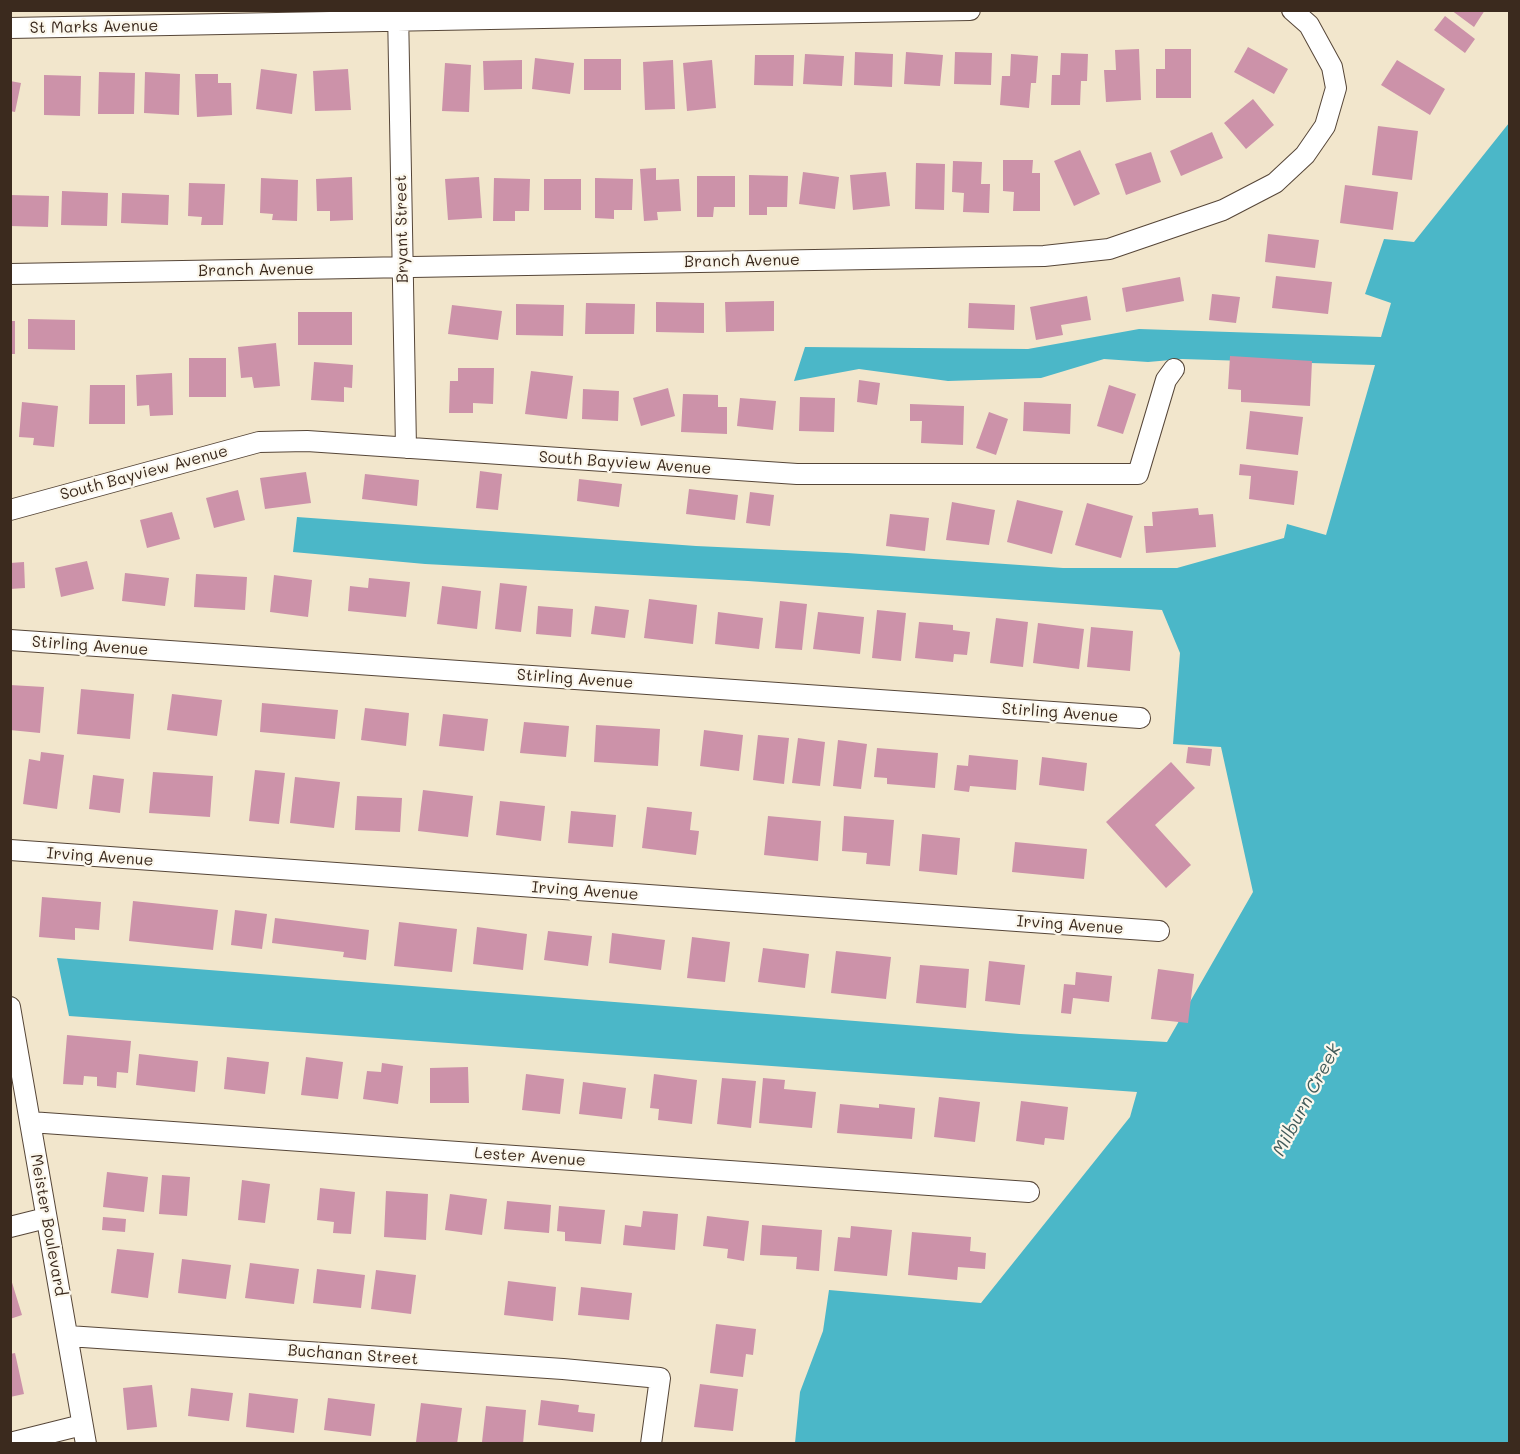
<!DOCTYPE html>
<style>
body{margin:0}
#map{position:relative;width:1520px;height:1454px;overflow:hidden;background:#f2e6cc;font-family:Mali,sans-serif}
canvas{display:block}
.frame{position:absolute;inset:0;border:12px solid #3b2a1e;pointer-events:none}
</style>
<div id="map">
<canvas width="1520" height="1454"></canvas>
<div class="frame"></div>
</div>
<script>
const ctx = document.querySelector('canvas').getContext('2d');
ctx.lineJoin = 'round';
function paint(path, color) {
  ctx.fillStyle = color;
  ctx.fill(path, 'evenodd');
}
function strokePath(path, color, width, dash) {
  ctx.strokeStyle = color;
  ctx.lineWidth = width;
  ctx.lineCap = dash ? 'butt' : 'round';
  ctx.setLineDash(dash || []);
  ctx.stroke(path);
}
function write(font, color, halo, rows, align = 'center') {
  ctx.font = font + ' Mali,sans-serif';
  ctx.lineWidth = 4.5;
  ctx.setLineDash([]);
  ctx.textBaseline = 'middle';
  ctx.strokeStyle = halo;
  ctx.fillStyle = color;
  for (const [text, x, y, turn = 0] of rows) {
    ctx.save();
    ctx.translate(x, y);
    ctx.rotate((+turn || 0) * Math.PI / 180);
    ctx.textAlign = isNaN(turn) ? turn : align;
    if (halo) ctx.strokeText(text, 0, 0);
    ctx.fillText(text, 0, 0);
    ctx.restore();
  }
}
const water = new Path2D(`
 M1509 123V1443H795L800 1392 823 1331 829 1290 981 1303 1130 1117 1137 1092 69 1016 57 958 1020 1034 1167 1042 1253 892 1221 747 1173 744 1180 653 1162 610 748 581 425 564 293 552 297 517 696 546 847 553 1063 568H1177L1284 538 1287 524 1326 535 1375 365 1182 359 1148 362 1104 359 1041 378 948 381 859 369 794 381 805 347 1028 349 1139 329 1381 337 1391 303 1365 294 1384 239 1414 242Z`);
const building = new Path2D(`
 M1451 10H1485L1474 27Z
 M1445 16 1475 39 1465 53 1434 30Z
 M1248 47 1288 69 1274 94 1234 72Z
 M1139 49 1141 100 1106 102 1104 70H1116L1115 50Z
 M1165 49H1191V98H1156V69H1165Z
 M855 52 893 54 892 87 854 85Z
 M906 52 943 55 940 86 904 84Z
 M955 52 992 53 991 85 954 84Z
 M1061 53 1088 54 1087 81H1081L1080 105H1051L1052 75H1060Z
 M805 54 844 56 842 86 803 84Z
 M1011 54 1038 56 1036 83H1031L1029 108 1000 105 1002 76H1010Z
 M755 55H794L793 86 754 85Z
 M535 58 574 63 570 94 532 89Z
 M584 59H621V90H584Z
 M522 60V89L484 90 483 61Z
 M673 60 675 109 645 110 643 62Z
 M712 60 716 108 687 111 683 63Z
 M1397 60 1445 89 1430 115 1381 85Z
 M445 63 471 65 469 112 442 111Z
 M261 69 297 74 292 114 256 109Z
 M348 69 351 110 315 111 313 71Z
 M99 72 135 73 134 114H98Z
 M145 72 180 74 179 115 144 113Z
 M195 74H218V83H231L232 115 197 117Z
 M44 75 81 76 80 116 44 115Z
 M10 81 21 83 15 112 10 111Z
 M1253 99 1274 125 1246 149 1224 123Z
 M1378 126 1418 131 1412 180 1372 175Z
 M1212 132 1223 158 1181 176 1170 151Z
 M1080 150 1100 194 1074 206 1054 161Z
 M1151 152 1161 182 1126 195 1115 164Z
 M1003 160H1033L1032 173H1040V211H1013L1014 192 1003 191Z
 M953 161 982 162 981 184H990L989 213 963 212 964 193 952 192Z
 M916 163 945 164 944 210 915 209Z
 M656 168V180L679 179 681 211 657 212 658 220 644 221 640 169Z
 M803 172 839 177 835 209 799 204Z
 M886 172 890 206 853 210 850 175Z
 M749 175 788 176 787 207H767V215H749Z
 M697 176H735V207H714L713 217H697Z
 M352 177 353 220 330 221V211H317L316 179Z
 M479 177 482 218 448 220 445 179Z
 M261 178 298 180 297 221 272 220 273 214 260 213Z
 M494 178 530 179 529 211H515V221H493Z
 M595 178 633 179 632 210H614V219L595 218Z
 M544 179H581V210H544Z
 M189 183 225 184 223 225H201L202 217 188 216Z
 M1345 185 1398 192 1393 230 1340 223Z
 M62 191 108 193 107 226 61 225Z
 M122 193 169 195 168 225 121 223Z
 M10 195 49 196 48 227 10 226Z
 M1268 234 1319 240 1315 268 1265 262Z
 M1276 276 1332 282 1328 314 1272 308Z
 M1180 277 1184 301 1126 312 1122 288Z
 M1212 294 1240 297 1236 323 1209 320Z
 M1087 296 1091 320 1061 325 1063 335 1036 340 1030 307Z
 M774 301V331L726 332 725 302Z
 M656 302 704 303V333L656 332Z
 M586 303 635 304 634 334H585Z
 M969 303 1015 305 1014 330 968 328Z
 M516 304 564 305 563 336 516 335Z
 M452 305 502 311 498 340 448 334Z
 M298 312H352V345H298Z
 M28 319 75 320V350L28 349Z
 M10 321H15V354H10Z
 M276 343 280 386 254 388 252 377 241 378 238 347Z
 M1230 356 1312 361 1310 406 1241 402V390L1228 389Z
 M189 358H226V397H189Z
 M314 362 353 365 352 388 344 387V402L311 400Z
 M458 368H494L493 404 473 403V413H449L450 381H458Z
 M531 371 573 376 567 419 525 414Z
 M172 373 173 415 150 416 149 405 137 406 136 375Z
 M859 380 880 383 877 405 857 402Z
 M90 385H125V424H89Z
 M1109 385 1136 394 1123 434 1097 426Z
 M668 388 675 416 641 426 633 398Z
 M583 389 619 391 618 421 582 419Z
 M683 394 718 395V407H727V434L681 432Z
 M800 397 835 398 834 432 799 431Z
 M740 398 776 401 773 430 737 426Z
 M22 402 58 406 54 447 33 445 34 438 19 437Z
 M1024 402 1071 404 1070 434 1023 431Z
 M910 404 964 406 963 445 921 443 922 421H910Z
 M1250 411 1303 417 1298 455 1246 449Z
 M989 412 1008 419 996 455 976 448Z
 M1240 464 1298 471 1294 505 1249 499 1251 476 1239 475Z
 M480 471 502 474 498 510 476 508Z
 M306 472 311 503 265 509 260 478Z
 M365 474 419 480 417 506 362 499Z
 M579 479 622 484 619 507 577 501Z
 M689 489 738 495 735 520 686 514Z
 M238 490 245 520 214 528 206 498Z
 M750 492 774 495 770 526 746 523Z
 M1017 500 1063 511 1052 554 1007 542Z
 M952 502 995 510 989 545 946 540Z
 M1087 503 1133 516 1121 558 1075 545Z
 M1198 508 1199 515 1213 514 1216 547 1146 553 1144 526H1153L1152 512Z
 M172 512 180 539 147 548 140 520Z
 M890 514 929 518 925 551 886 546Z
 M87 561 94 589 61 597 55 568Z
 M24 562 25 588 10 589V563Z
 M125 573 169 578 165 606 122 601Z
 M196 574 247 577 245 610 194 607Z
 M274 575 312 580 308 617 270 612Z
 M369 578 410 582 406 617 348 611 350 586 368 588Z
 M500 583 527 586 521 632 495 629Z
 M442 586 481 591 477 629 437 624Z
 M649 599 697 605 693 644 644 638Z
 M780 601 807 604 802 650 775 648Z
 M538 606 573 609 571 637 536 634Z
 M595 606 629 610 625 638 591 634Z
 M877 610 906 613 901 661 872 658Z
 M718 612 763 618 759 649 715 644Z
 M818 612 864 617 860 654 813 649Z
 M996 618 1028 622 1023 667 990 663Z
 M919 622 953 625V630L970 632 967 655 954 654 953 662 915 658Z
 M1038 623 1084 629 1079 669 1033 663Z
 M1091 627 1133 631 1130 671 1087 667Z
 M10 685 44 687 40 733 10 730Z
 M81 689 134 694 130 739 77 734Z
 M172 694 222 700 217 736 167 730Z
 M262 703 338 710 335 739 260 732Z
 M365 708 409 713 406 746 361 740Z
 M443 714 488 719 484 751 439 746Z
 M524 722 569 726 566 757 520 753Z
 M596 725 660 729 658 766 594 762Z
 M704 730 743 735 739 771 700 766Z
 M758 735 789 738 784 784 753 780Z
 M798 738 825 742 820 786 792 783Z
 M838 740 867 744 861 789 833 786Z
 M1188 747 1212 749 1210 766 1186 763Z
 M877 748 938 753 935 788 887 784V778L874 777Z
 M41 752 64 755 57 809 23 804 29 759 40 761Z
 M969 755 1018 760 1016 790 970 786 969 792 954 790 957 765 968 766Z
 M1042 757 1087 763 1084 791 1039 785Z
 M1171 762 1195 788 1155 825 1191 865 1166 888 1106 822Z
 M255 770 285 773 279 824 249 821Z
 M153 772 213 776 210 817 149 813Z
 M93 775 124 779 120 813 89 809Z
 M295 777 340 782 334 828 290 823Z
 M423 790 473 796 468 837 418 831Z
 M357 796 402 798 400 832 355 830Z
 M500 801 545 806 541 841 496 835Z
 M647 807 692 812 690 830 699 831 696 855 642 848Z
 M571 811 616 815 613 847 568 843Z
 M768 816 821 821 818 861 764 855Z
 M844 816 894 820 890 866 866 864 867 853 842 851Z
 M922 834 960 838 957 875 919 871Z
 M1015 842 1087 849 1084 879 1012 872Z
 M42 897 101 902 99 930 75 928V940L39 937Z
 M133 901 218 910 213 950 129 941Z
 M235 910 267 914 262 949 231 945Z
 M275 918 369 930 366 960 343 957 344 952 272 943Z
 M399 922 457 929 452 972 394 966Z
 M477 927 527 934 523 970 473 964Z
 M548 931 592 936 588 966 544 960Z
 M612 933 665 940 661 970 609 963Z
 M692 937 730 942 725 982 687 978Z
 M763 948 809 954 805 988 758 982Z
 M836 951 891 957 886 999 831 993Z
 M989 961 1025 965 1020 1005 985 1001Z
 M920 965 969 969 966 1008 916 1003Z
 M1158 969 1194 974 1188 1023 1151 1019Z
 M1076 972 1112 976 1109 1002 1073 998 1071 1014 1061 1013 1064 984 1075 985Z
 M67 1035 131 1041 128 1073 117 1072 116 1088 97 1086V1077L84 1076 83 1085 63 1084Z
 M139 1054 198 1061 195 1092 136 1085Z
 M227 1057 269 1062 265 1094 224 1089Z
 M306 1057 343 1062 338 1099 301 1095Z
 M382 1063 403 1066 398 1104 363 1099 367 1071 381 1072Z
 M468 1067 469 1103H430V1068Z
 M526 1074 564 1079 560 1114 522 1110Z
 M654 1074 697 1080 692 1124 658 1120 659 1109 650 1108Z
 M722 1078 756 1081 751 1128 717 1124Z
 M763 1078 785 1080 784 1089 816 1092 812 1128 759 1123Z
 M583 1082 626 1088 622 1119 579 1114Z
 M939 1097 980 1102 975 1142 934 1137Z
 M1021 1101 1068 1107 1064 1140 1045 1138 1044 1145 1016 1141Z
 M840 1104 879 1108V1104L915 1108 912 1139 837 1133Z
 M107 1172 148 1177 144 1212 103 1207Z
 M162 1175 190 1177 187 1216 159 1214Z
 M242 1180 270 1184 265 1223 238 1220Z
 M320 1188 355 1192 351 1234 333 1233 334 1222 317 1220Z
 M386 1191 428 1194 426 1240 384 1237Z
 M450 1194 487 1199 482 1235 445 1230Z
 M507 1201 551 1205 549 1233 504 1229Z
 M559 1206 605 1210 601 1244 565 1241V1232L557 1231Z
 M643 1211 678 1214 675 1250 623 1245 625 1225 641 1227Z
 M707 1216 749 1221 744 1261 727 1258 728 1249 703 1246Z
 M103 1217 126 1219 125 1232 102 1230Z
 M762 1225 822 1230 819 1271 796 1269 797 1257 760 1255Z
 M851 1226 892 1230 887 1276 834 1271 838 1237 850 1238Z
 M912 1232 971 1237 970 1251 986 1253 985 1269 958 1267 957 1280 908 1275Z
 M117 1249 154 1253 148 1298 111 1293Z
 M182 1259 231 1265 226 1299 178 1293Z
 M250 1263 299 1269 294 1304 245 1298Z
 M317 1269 365 1275 361 1308 313 1303Z
 M376 1270 416 1275 411 1314 371 1309Z
 M10 1276 22 1315 10 1319Z
 M508 1281 556 1287 553 1321 504 1315Z
 M581 1287 632 1293 629 1320 578 1315Z
 M716 1324 756 1329 753 1355 746 1354 743 1377 710 1373Z
 M15 1353 24 1394 10 1397V1354Z
 M700 1384 738 1389 733 1431 694 1427Z
 M152 1385 157 1427 127 1430 123 1388Z
 M191 1388 233 1393 229 1421 188 1416Z
 M249 1393 298 1399 294 1433 246 1427Z
 M328 1398 375 1404 371 1436 324 1430Z
 M541 1400 579 1405 578 1412 595 1414 593 1432 538 1425Z
 M421 1403 462 1408 457 1444 416 1442Z
 M486 1406 526 1410 523 1444 482 1442Z`);
const minor = new Path2D(`
 M398 10 406 448
 M10 28 970 10
 M10 274 1044 256 1109 249 1223 210 1275 183 1305 155 1325 126 1336 88 1332 67 1309 25 1292 10
 M10 510 259 442 307 441 797 474H1138L1166 380 1174 369
 M10 640 1140 718
 M10 850 1159 931
 M10 1007 86 1444
 M30 1122 1029 1192
 M10 1227 46 1218
 M68 1336 563 1369 660 1378 651 1444
 M10 1443 82 1425`);
const streetNames = [
 ["St Marks Avenue",94,27,-1],
 ["Bryant Street",402,229,-91],
 ["Branch Avenue",742,261,-1],
 ["Branch Avenue",256,270,-1],
 ["South Bayview Avenue",625,463,4],
 ["South Bayview Avenue",144,473,-15],
 ["Stirling Avenue",90,646,4],
 ["Stirling Avenue",575,679,4],
 ["Stirling Avenue",1060,713,4],
 ["Irving Avenue",100,857,4],
 ["Irving Avenue",585,891,4],
 ["Irving Avenue",1070,925,4],
 ["Lester Avenue",530,1157,4],
 ["Meister Boulevard",48,1225,80],
 ["Buchanan Street",353,1355,4]
];
const waterNames = [
 ["Milburn Creek",1307,1100,-62]
];
paint(water, '#4bb7c8');
paint(building, '#cc92a9');
strokePath(minor, '#564638', 22);
strokePath(minor, '#fff', 20);
write('16px', '#3b2a1e', '#fbf7ec', streetNames);
write('italic 18px', '#415b5a', '#fbf7ec', waterNames);
</script>
